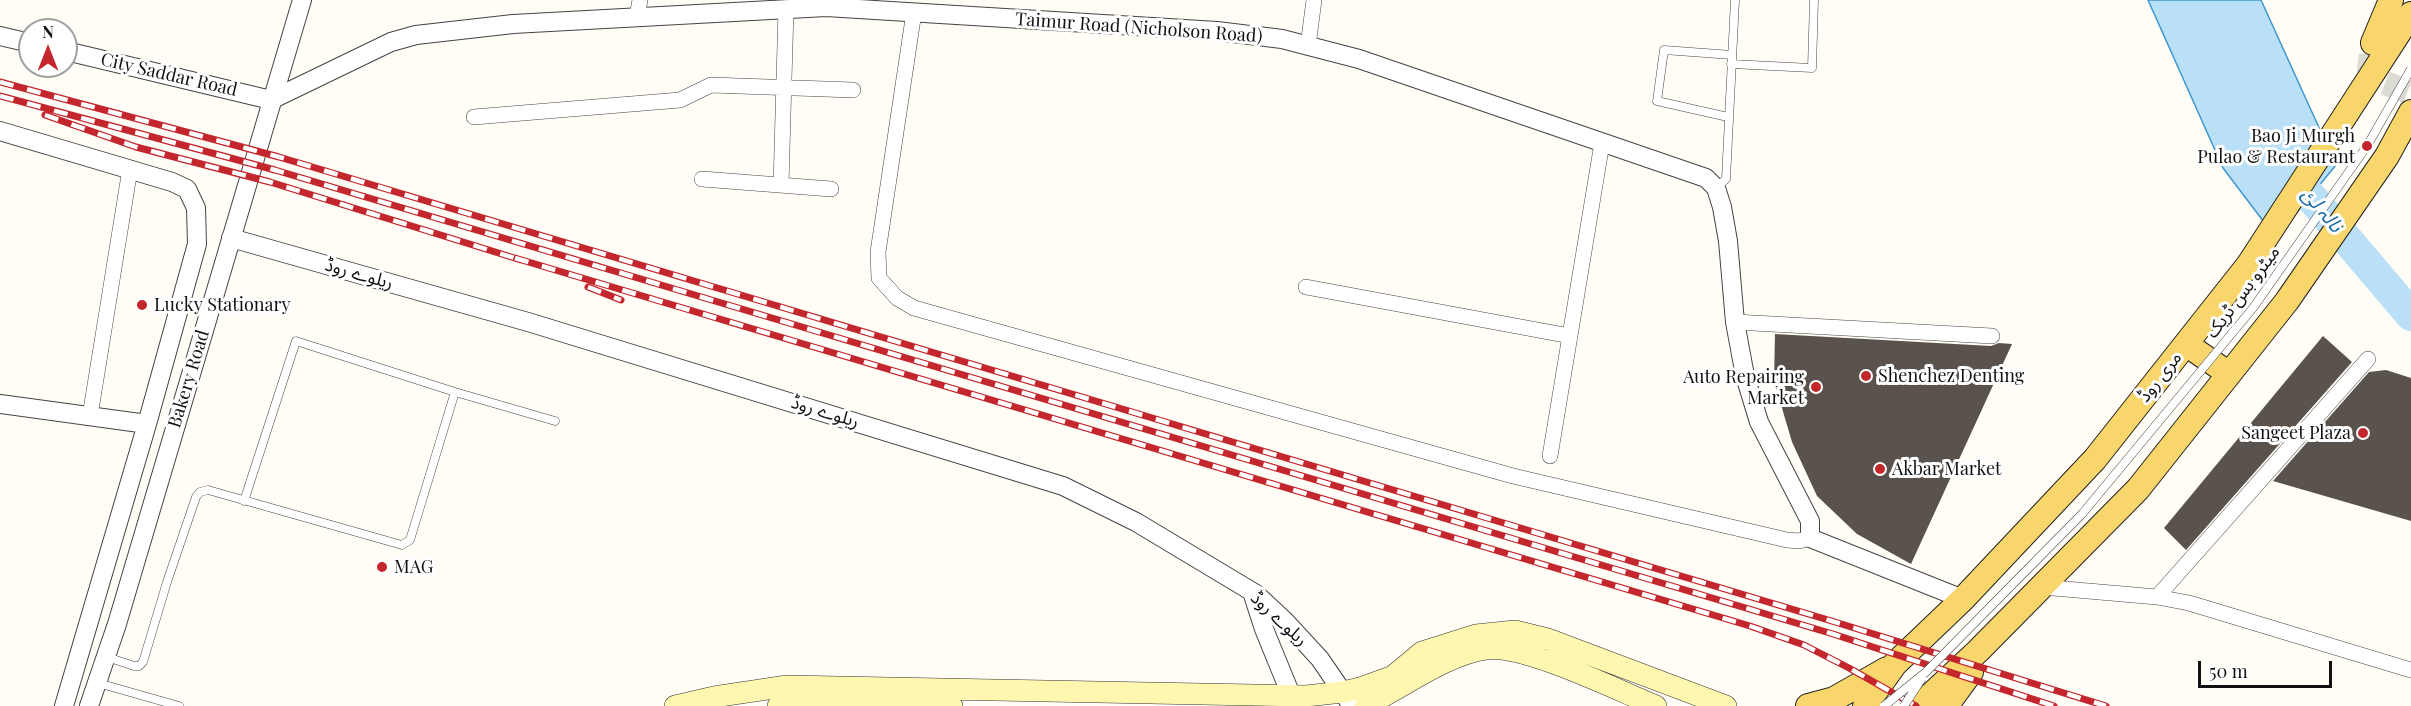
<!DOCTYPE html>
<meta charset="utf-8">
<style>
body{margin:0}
#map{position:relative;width:2411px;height:706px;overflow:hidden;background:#fffdf5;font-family:"Playfair Display",serif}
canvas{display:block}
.north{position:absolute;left:18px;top:18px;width:60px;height:60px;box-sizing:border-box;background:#fff;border:2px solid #a0a0a0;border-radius:50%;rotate:0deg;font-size:16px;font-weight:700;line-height:24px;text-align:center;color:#111}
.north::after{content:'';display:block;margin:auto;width:21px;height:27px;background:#c4262e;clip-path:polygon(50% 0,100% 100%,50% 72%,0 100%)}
.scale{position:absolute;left:2198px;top:661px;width:134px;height:27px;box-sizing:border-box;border:3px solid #111;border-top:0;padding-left:8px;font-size:18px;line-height:21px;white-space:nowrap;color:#111;-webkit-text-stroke:4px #fff;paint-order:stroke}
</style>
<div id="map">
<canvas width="2411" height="706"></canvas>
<div class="north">N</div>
<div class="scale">50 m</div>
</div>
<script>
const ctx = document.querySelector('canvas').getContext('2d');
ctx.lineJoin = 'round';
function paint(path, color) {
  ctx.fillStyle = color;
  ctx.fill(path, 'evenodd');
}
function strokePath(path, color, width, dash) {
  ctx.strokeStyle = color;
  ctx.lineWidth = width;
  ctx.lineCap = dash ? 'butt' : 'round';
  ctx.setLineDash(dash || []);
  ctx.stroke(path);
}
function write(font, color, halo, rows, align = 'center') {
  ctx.font = font + ' "Playfair Display","Noto Sans Arabic",serif';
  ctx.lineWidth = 6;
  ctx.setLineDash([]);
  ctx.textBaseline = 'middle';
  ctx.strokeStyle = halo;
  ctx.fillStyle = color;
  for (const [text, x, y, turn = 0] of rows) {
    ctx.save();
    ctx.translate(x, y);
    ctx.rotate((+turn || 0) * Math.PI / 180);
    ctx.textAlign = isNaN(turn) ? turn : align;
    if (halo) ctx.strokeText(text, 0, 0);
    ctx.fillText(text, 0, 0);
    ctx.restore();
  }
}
const water = new Path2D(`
 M2148 0H2261L2336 165 2276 238 2223 168Z`);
const river = new Path2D(`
 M2282 163 2411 315`);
const building = new Path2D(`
 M1775 334 1991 346 1999 343 2012 344 1911 564 1857 534 1817 496 1792 442 1774 381Z
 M2323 336 2352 362 2186 550 2164 528Z
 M2386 370 2411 378V521L2273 481 2369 372Z`);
const primaryTunnel = new Path2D(`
 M2371 55 2369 69 2380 81 2411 93`);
const service = new Path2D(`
 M1731 64 1812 68 1814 0
 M1728 117 1657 101 1664 50 1732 55
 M1717 187 1726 179 1735 0
 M244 501 296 341 455 392 555 421
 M107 657 134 666H139L143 662 167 582 196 497 200 492 208 490 402 545 410 540 455 392
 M98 683 179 706`);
const minor = new Path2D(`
 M914 12 878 252 879 278 897 298 914 308 1513 476 1787 540 1799 541 1810 538
 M637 17 640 0
 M1308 46 1314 0
 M474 117 680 100 711 85 853 90
 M702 179 831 189
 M781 185 786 9
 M1306 287 1570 336
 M1735 322 1992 336
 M90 416 130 169
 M1550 456 1602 143
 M2042 587 2157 597 2189 603 2411 670
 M2157 597 2368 359`);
const tertiary = new Path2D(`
 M0 36 30 43
 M66 51 271 100
 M271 100 391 42 416 35 513 24 826 7 1217 31 1282 39 1359 59 1706 178 1716 188 1722 207 1728 241 1735 322 1745 376 1759 422 1810 521V538L1963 599
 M0 131 172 182 187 189 196 208 197 244 147 424 64 706
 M231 238 528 322 1063 486 1136 522 1256 594 1285 621 1320 659 1352 706
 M0 404 147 424
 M1252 592 1264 629 1291 695V706
 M89 706 117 624 302 0`);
const secondary = new Path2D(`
 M675 706 714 697 787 686 1306 696 1343 692 1360 688 1393 676 1422 652 1476 635 1515 631 1548 639 1726 706
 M778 706 826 704 952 706
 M1365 706C1401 689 1447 654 1486 649 1524 644 1617 690 1656 706`);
const primary = new Path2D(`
 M2373 43 2391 0
 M2186 344 2229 374
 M1808 706 1834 699 1887 669
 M1865 706 1895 664 1963 599 2095 459 2249 264 2411 14
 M1919 706 1978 651 2138 489 2287 301 2387 156 2411 112
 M1946 706 1971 672`);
const rail = new Path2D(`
 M0 82 279 157 1835 622 2106 706
 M0 96 275 170 1833 634 2054 706
 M45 115 136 147 270 182 521 260
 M515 258 1750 626 1804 645 1849 668 1916 706
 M588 287 621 300`);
const serviceBridge = new Path2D(`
 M1884 706 1926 672 2082 514 2253 308 2367 146 2411 69
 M1904 706 1922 678`);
const markers = [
 [2367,146,6,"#c4262e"],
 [142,305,6,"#c4262e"],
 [1866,376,6,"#c4262e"],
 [1816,387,6,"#c4262e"],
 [2363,433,6,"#c4262e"],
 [1880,469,6,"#c4262e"],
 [382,567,6,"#c4262e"]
];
const streetNames = [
 ["Taimur Road (Nicholson Road)",1139,28,4],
 ["City Saddar Road",169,75,13],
 ["ریلوے روڈ",359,274,16],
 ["میٹرو بس ٹریک",2243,292,-53],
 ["مری روڈ",2160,377,-52],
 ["Bakery Road",189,379,-73],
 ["ریلوے روڈ",825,412,17],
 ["ریلوے روڈ",1279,619,43]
];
const poiNames = [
 ["Bao Ji Murgh",2355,136,"right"],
 ["Pulao & Restaurant",2355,157,"right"],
 ["Lucky Stationary",154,305],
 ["Shenchez Denting",1878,376],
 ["Auto Repairing",1804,377,"right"],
 ["Market",1804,398,"right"],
 ["Sangeet Plaza",2351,433,"right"],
 ["Akbar Market",1892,469],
 ["MAG",394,567]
];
const waterNames = [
 ["نالہ لئ",2322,210,50]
];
paint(water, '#b9e0f7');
strokePath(water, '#3f96cf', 1.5);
strokePath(river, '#b9e0f7', 32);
paint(building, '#5a524d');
strokePath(primaryTunnel, '#dbdad3', 24, [24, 12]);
strokePath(service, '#444', 9);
strokePath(minor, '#444', 16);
strokePath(tertiary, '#444', 20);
strokePath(secondary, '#333', 22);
strokePath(primary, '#222', 26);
strokePath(service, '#fff', 8);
strokePath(minor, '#fff', 15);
strokePath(tertiary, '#fff', 18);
strokePath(secondary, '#fff6b0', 21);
strokePath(primary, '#f9d66b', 24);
strokePath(rail, '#c4262e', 7);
strokePath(rail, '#fff', 4.5, [14]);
strokePath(serviceBridge, '#444', 9, []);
strokePath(serviceBridge, '#fff', 8);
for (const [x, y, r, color] of markers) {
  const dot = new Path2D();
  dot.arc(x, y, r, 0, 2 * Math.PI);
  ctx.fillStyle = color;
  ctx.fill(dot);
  strokePath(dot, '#fff', 2);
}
write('18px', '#111', '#fff', streetNames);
write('18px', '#111', '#fff', poiNames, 'left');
write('italic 20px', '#1768a6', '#fff', waterNames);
</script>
